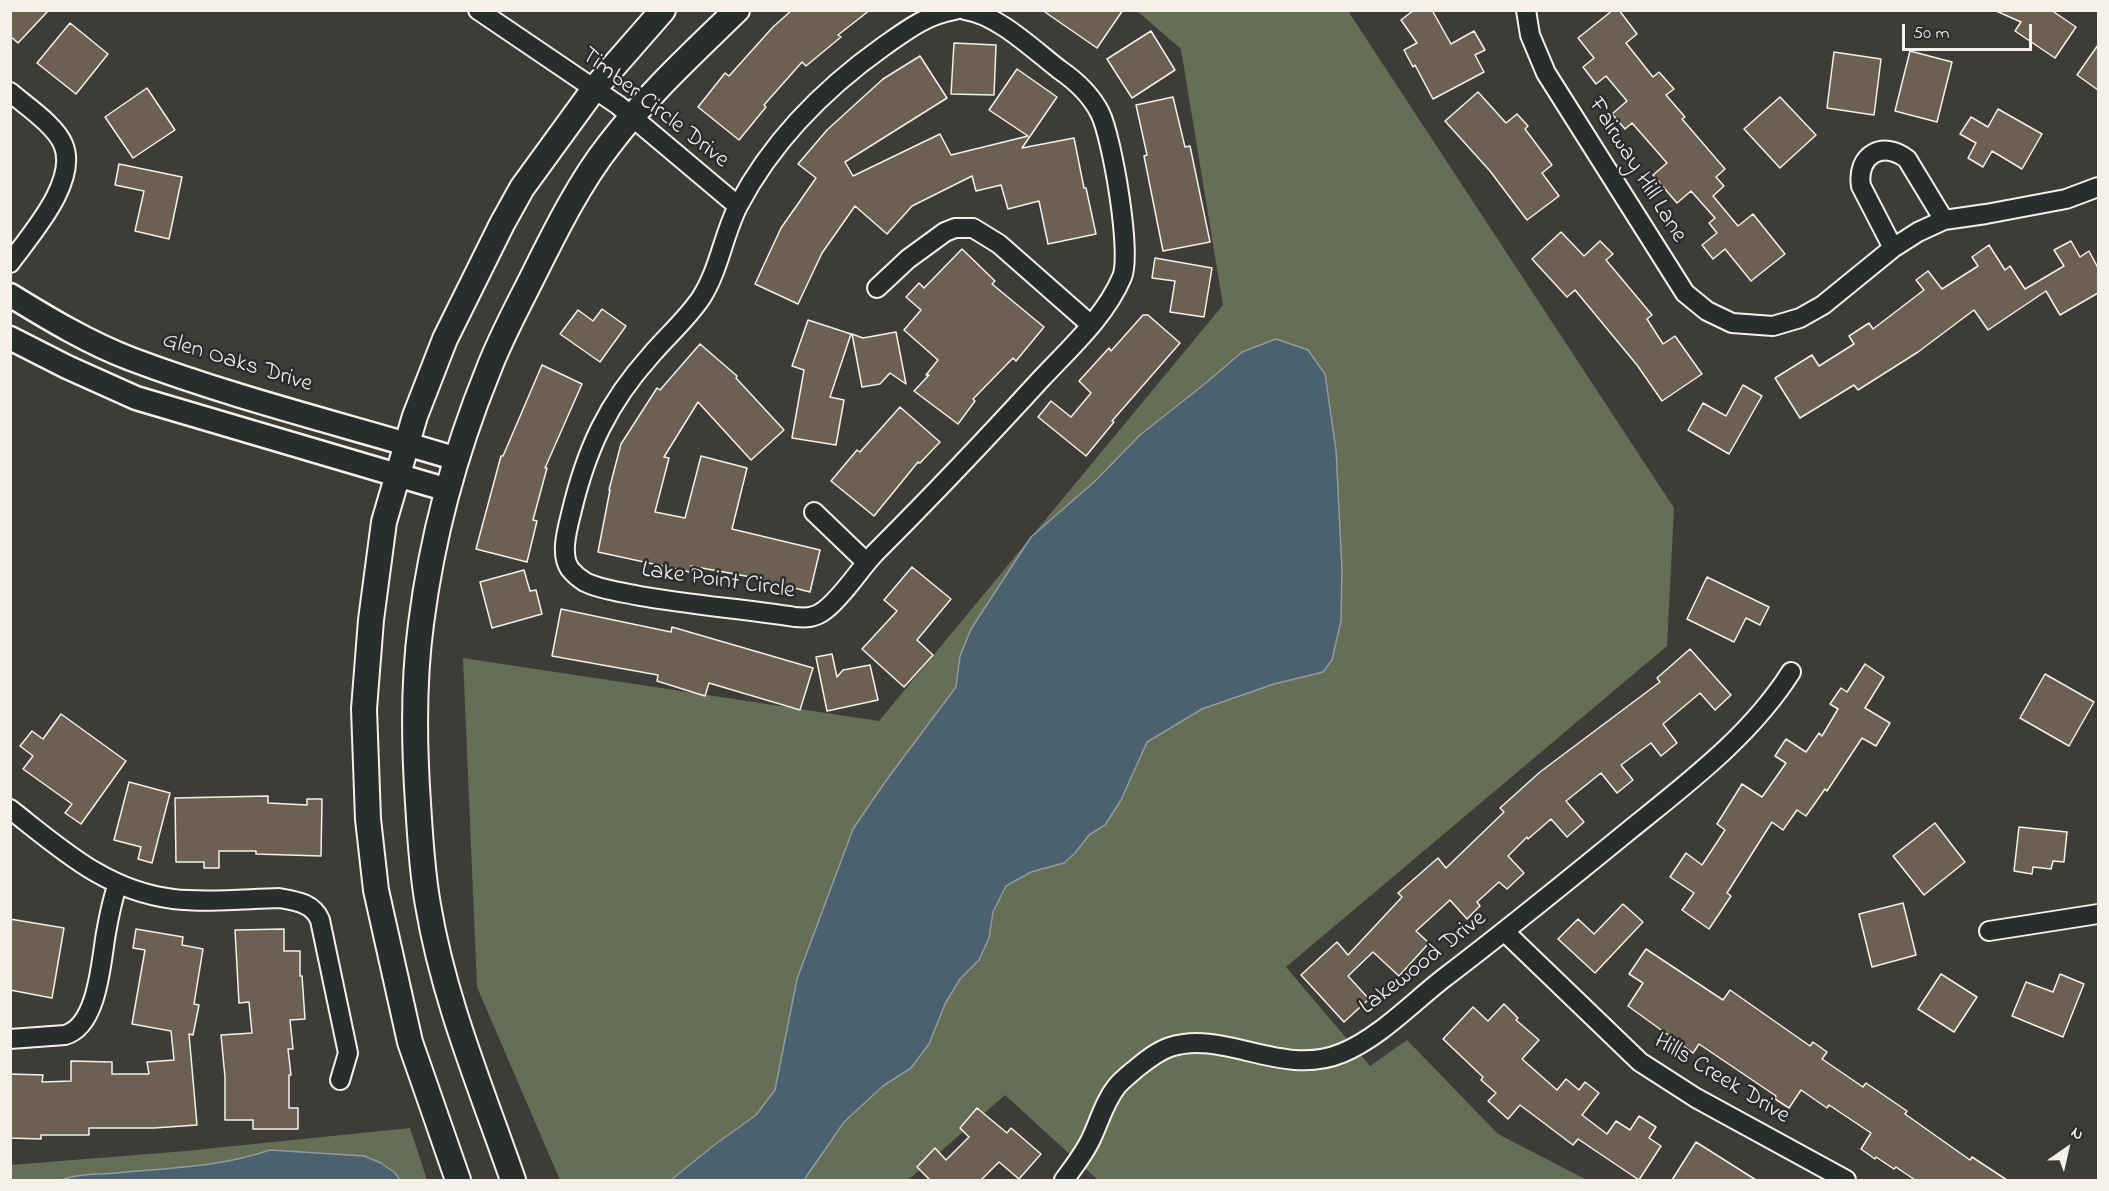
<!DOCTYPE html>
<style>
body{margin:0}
#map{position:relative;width:2109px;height:1191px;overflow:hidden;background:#3e3c39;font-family:"Indie Flower",sans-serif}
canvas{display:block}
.frame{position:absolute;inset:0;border:12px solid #f4f1e8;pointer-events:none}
.north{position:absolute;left:2037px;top:1119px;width:60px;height:60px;-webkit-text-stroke:4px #2a2d2e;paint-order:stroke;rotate:34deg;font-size:16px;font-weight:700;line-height:24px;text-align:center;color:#f4f1e8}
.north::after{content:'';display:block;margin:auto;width:21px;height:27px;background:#f4f1e8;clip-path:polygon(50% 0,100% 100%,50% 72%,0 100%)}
.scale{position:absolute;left:1902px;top:24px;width:130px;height:27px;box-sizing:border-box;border:3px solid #f4f1e8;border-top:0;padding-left:8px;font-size:18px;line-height:21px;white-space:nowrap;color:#f4f1e8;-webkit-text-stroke:4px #2a2d2e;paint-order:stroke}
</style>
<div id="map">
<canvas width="2109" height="1191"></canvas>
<div class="frame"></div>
<div class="north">N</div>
<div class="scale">50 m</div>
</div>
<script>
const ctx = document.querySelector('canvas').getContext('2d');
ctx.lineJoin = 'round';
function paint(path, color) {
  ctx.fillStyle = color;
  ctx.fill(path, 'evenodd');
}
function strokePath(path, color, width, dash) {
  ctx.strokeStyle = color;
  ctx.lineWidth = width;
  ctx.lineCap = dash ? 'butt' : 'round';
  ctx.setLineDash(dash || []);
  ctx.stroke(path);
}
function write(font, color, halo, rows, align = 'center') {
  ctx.font = font + ' "Indie Flower",sans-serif';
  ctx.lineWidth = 5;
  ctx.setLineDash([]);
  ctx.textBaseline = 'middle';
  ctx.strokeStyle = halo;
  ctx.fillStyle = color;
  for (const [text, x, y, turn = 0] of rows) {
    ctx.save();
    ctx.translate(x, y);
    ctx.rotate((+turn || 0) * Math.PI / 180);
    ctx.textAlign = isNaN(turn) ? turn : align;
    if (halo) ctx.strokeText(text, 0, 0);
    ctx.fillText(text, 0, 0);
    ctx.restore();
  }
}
const green = new Path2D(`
 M1137 11H1348L1674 508 1667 646 1286 967 1370 1066 1407 1040 1498 1134 1587 1180H1098L1005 1095 908 1180H560L477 987 463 658 879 721 1223 305 1181 49Z
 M410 1128 427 1180H11V1165L186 1151Z`);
const water = new Path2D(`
 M1276 339 1308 350 1325 374 1336 450 1342 569 1341 621 1332 660 1323 672 1274 684 1202 709 1147 742 1121 800 1105 825 1089 835 1075 853 1064 863 1031 872 1006 886 993 912 989 938 979 960 960 979 945 1004 929 1044 911 1068 883 1086 844 1122 804 1180H671L713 1146 756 1115 775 1090 797 979 853 829 885 782 956 687 960 656 971 629 1031 537 1094 482 1140 435 1206 383 1242 352Z
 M270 1150 364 1156 381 1163 395 1173 400 1180H62C79 1173 99 1175 117 1173 169 1168 221 1167 270 1150Z`);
const building = new Path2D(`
 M10 10H49L18 43 10 36Z
 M792 10H870L838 35 841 37 806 66 802 62 764 105 766 107 739 140 698 107 725 73 729 76 773 27Z
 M1042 10H1123L1097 48Z
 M1414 10H1432L1451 44 1474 31 1485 50 1475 55 1484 72 1433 99 1415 65 1413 67 1404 50 1417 43 1401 20Z
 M1613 10H1619L1637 34 1626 43 1653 77 1659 72 1674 89 1666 95 1685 117 1682 119 1725 169 1716 177 1724 186 1713 196 1738 226 1753 214 1785 254 1751 281 1725 249 1713 259 1702 245 1717 233 1709 223 1715 218 1691 191 1677 203 1653 175 1667 163 1632 123 1625 129 1612 114 1627 101 1606 76 1596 84 1583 67 1594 58 1578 38Z
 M1994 10H2051L2076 27 2055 58 2015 31 2021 22Z
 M70 23 108 54 76 94 37 63Z
 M1151 31 1175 70 1132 98 1107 59Z
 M954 43 996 45 994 95 951 94Z
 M2098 45V90L2077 75Z
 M1910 51 1952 62 1937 122 1895 111Z
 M1834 52 1881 59 1874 115 1827 108Z
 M920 56 947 98 845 162 853 176 940 134 951 155 1028 136 989 110 1017 69 1057 97 1022 148 1074 138 1084 188H1086L1096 234 1048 244 1039 201 1008 209 1001 185 976 191 972 176 912 206 887 234 855 206 822 253 798 304 755 284 781 228 816 178 798 164 827 130 883 79Z
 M147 88 175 130 133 158 105 117Z
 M1478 92 1506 123 1517 114 1528 126 1525 129 1552 165 1542 173 1559 196 1527 220 1490 171 1445 121Z
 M1173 97 1185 147 1190 146 1210 242 1163 251 1144 156 1147 155 1136 105Z
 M1780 97 1816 135 1780 168 1744 129Z
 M1998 109 2042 134 2022 169 1992 151 1983 167 1968 158 1976 143 1960 134 1971 117 1988 127Z
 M119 164 182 177 169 239 135 231 144 191 115 185Z
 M1561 232 1584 256 1600 241 1613 254 1606 260 1652 315 1647 319 1663 344 1675 336 1702 374 1662 401 1637 365 1575 290 1567 297 1532 259Z
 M2071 241 2080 257 2089 251 2098 268V293L2060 315 2046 291 1988 330 1974 310 1918 352 1858 390 1854 385 1800 418 1775 378 1812 355 1819 366 1854 344 1849 336 1869 323 1873 329 1924 290 1916 280 1928 271 1942 289 1978 266 1972 257 1989 245 2005 270 2010 266 2025 289 2064 266 2054 250Z
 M962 249 995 281 992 284 1044 327 1016 361 1013 358 973 399 975 401 958 424 914 391 929 375H926L938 360 904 330 921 310 906 297 919 283 924 288Z
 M1155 258 1212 268 1204 317 1170 312 1175 281 1152 278Z
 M602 309 626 326 600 362 560 334 578 310 593 321Z
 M1143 315H1148L1180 343 1112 421 1114 422 1086 456 1038 417 1051 401 1071 417 1091 393 1079 381 1109 348 1111 351Z
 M808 320 851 334 830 397 844 400 836 445 792 438 804 370 792 366Z
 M896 332 906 384 890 373 880 384 862 387 852 334 863 338Z
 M700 344 737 376 736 378 784 430 751 460 698 402 664 457 669 458 655 512 685 518 701 456 747 468 732 529 820 550 810 592 751 577 691 566 690 572 598 552 610 490H609L621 444 657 388 660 390Z
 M542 365 582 384 545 468H547L533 520 537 521 527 562 476 549 501 456H503Z
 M1743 385 1762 396 1729 454 1688 430 1703 403 1726 416Z
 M900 407 940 442 920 463 918 462 874 516 831 481 857 450 860 452Z
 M912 567 951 599 917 640 933 655 904 687 862 649 897 611 884 600Z
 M524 570 530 591 536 590 542 614 492 628 480 582Z
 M1707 577 1769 607 1760 625 1746 618 1734 642 1687 619Z
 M561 609 671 632 672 627 813 668 800 710 709 683 705 696 657 681 658 675 552 656Z
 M1690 649 1731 695 1715 710 1700 693 1663 724 1677 743 1661 756 1651 743 1621 765 1633 780 1617 793 1601 773 1566 801 1584 822 1567 837 1551 819 1528 839 1527 837 1508 856 1524 873 1507 889 1499 882 1477 902 1480 906 1467 919 1450 900 1416 931 1429 943 1399 976 1373 952 1348 976 1369 999 1344 1022 1301 975 1337 942 1348 955 1402 897 1398 893 1438 858 1446 868 1504 812 1500 808 1540 772 1660 682 1657 678Z
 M832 654 837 677 843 670 870 665 878 700 827 711 816 657Z
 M1865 664 1884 677 1865 708 1890 723 1876 746 1862 738 1827 791 1825 789 1806 816 1797 810 1783 830 1772 822 1727 893 1731 896 1709 929 1682 910 1694 893 1670 877 1686 853 1702 865 1725 830 1717 824 1742 784 1762 797 1786 763 1775 756 1786 739 1806 752 1819 733 1822 736 1838 709 1830 704 1841 688 1847 692Z
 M2045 674 2094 702 2069 746 2020 718Z
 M61 714 126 761 81 824 65 813 72 804 23 769 33 756 20 746 32 731 43 739Z
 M129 782 170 793 152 863 138 859 141 847 114 840Z
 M268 796V803L307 805V799H322L321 856 256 854V851H219V868H204V862H176L175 798Z
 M1935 823 1965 862 1924 895 1893 856Z
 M2019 827 2067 832 2064 862 2053 861 2051 869 2033 867 2032 874 2014 871Z
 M1903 903 1916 955 1872 967 1859 914Z
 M1623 904 1643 922 1595 973 1558 939 1578 919 1594 934Z
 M10 919 64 928 52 998 10 990Z
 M136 929 183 937 182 945 203 949 194 1004 199 1005 193 1035 189 1034 197 1125 154 1128H89V1135H41V1139L10 1138V1074L43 1075 42 1082 71 1081V1061L112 1062V1074H149L147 1062 174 1060 171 1031 132 1024 145 950 133 948Z
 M284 929V951H300V976H302L305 1019 290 1020 293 1049H288L291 1075H289V1108H298V1129H253V1120H225V1077L221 1035 252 1033 249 1002 239 1003 235 930Z
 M1646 949 1723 1000 1730 990 1810 1046 1813 1042 1827 1052 1822 1059 1863 1087 1866 1083 1907 1111 1905 1114 1970 1160 1972 1157 2007 1180H1915L1896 1167 1894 1169 1876 1157 1875 1159 1861 1149 1871 1133 1829 1105 1827 1108 1801 1090 1789 1108 1775 1099 1776 1096 1699 1044 1693 1053 1628 1006 1643 983 1629 974Z
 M1941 974 1977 997 1954 1032 1918 1009Z
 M2060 974 2084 984 2063 1037 2012 1016 2026 982 2053 992Z
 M1504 1004 1518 1018 1516 1020 1539 1040 1522 1059 1557 1090 1566 1079 1579 1090 1585 1082 1599 1093 1582 1115 1607 1134 1616 1121 1630 1130 1639 1116 1656 1127 1649 1138 1661 1146 1639 1180 1578 1139 1573 1145 1520 1105 1508 1119 1488 1101 1496 1093 1481 1080 1483 1077 1443 1039 1473 1007 1488 1021Z
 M977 1108 1007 1133 1011 1128 1041 1154 1019 1179 999 1162 981 1180H930L917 1167 935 1148 946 1160 969 1137 960 1128Z
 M1696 1142 1756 1180H1672Z`);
const minor = new Path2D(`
 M478 10 618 105 738 206
 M955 10C926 15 907 30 884 46 825 88 772 141 738 206 723 236 719 270 701 298 686 320 668 335 651 355 607 404 586 450 571 514 567 530 560 555 570 569 574 574 580 579 585 582 601 590 622 592 640 596 691 605 743 609 795 617 806 618 815 618 825 610 844 595 858 571 875 553 932 496 987 438 1041 379 1070 348 1105 317 1122 277 1132 253 1112 137 1100 113 1091 95 1076 81 1060 70 1035 51 997 14 965 10
 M1526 10 1530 35 1546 73 1685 293 1707 311 1732 323 1773 326 1800 318 1823 305 1893 248 1918 232 1944 220 1986 214 2066 199 2098 187
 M10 92C26 106 55 125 63 144 79 181 31 234 10 263
 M1893 248 1861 186C1856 155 1883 140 1907 159L1944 220
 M877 288 908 259 945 232 955 228H973L999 244 1091 325
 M814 512 866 562
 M10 809C61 849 106 891 173 899 207 903 244 899 279 898 296 901 313 903 320 920L348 1053 340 1080
 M1989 931 2098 914
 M1505 932 1640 1062 1696 1098 1846 1180
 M10 1039 65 1035C98 1026 101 961 106 933 109 917 112 899 118 884
 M1064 1180C1073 1168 1083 1155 1090 1141 1099 1123 1104 1102 1117 1086 1123 1079 1131 1073 1138 1067 1148 1059 1158 1051 1170 1047 1224 1029 1282 1078 1342 1053 1379 1038 1413 1002 1444 978 1506 931 1566 882 1626 833 1685 785 1750 737 1791 672`);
const tertiary = new Path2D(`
 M10 295C49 319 89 343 131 359 237 399 349 426 457 459
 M10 338 67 367 136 398 448 490`);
const secondary = new Path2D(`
 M458 1180 410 1042 376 890 368 819 364 709 371 620 384 522 415 416 445 339 502 224 522 188 594 89 663 10
 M513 1180C482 1090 444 1001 428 905 422 872 420 837 418 803 414 744 413 683 421 624 432 537 455 452 488 371 500 339 517 308 532 278 554 234 579 183 609 145 646 96 693 53 737 10`);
const streetNames = [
 ["Timber Circle Drive",654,109,38],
 ["Fairway Hill Lane",1636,171,58],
 ["Glen Oaks Drive",237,364,17],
 ["Lake Point Circle",718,582,8],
 ["Lakewood Drive",1424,964,-38],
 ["Hills Creek Drive",1721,1080,31]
];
paint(green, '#666e55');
paint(water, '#4b616e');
strokePath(water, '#8f9b9f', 1.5);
paint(building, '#6b6052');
strokePath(building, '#f4f1e8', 1.5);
strokePath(minor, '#f4f1e8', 22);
strokePath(tertiary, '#f4f1e8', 27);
strokePath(secondary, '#f4f1e8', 28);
strokePath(minor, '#2a2d2e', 18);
strokePath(tertiary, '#2a2d2e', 22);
strokePath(secondary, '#2a2d2e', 24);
write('24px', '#f4f1e8', '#2a2d2e', streetNames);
</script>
